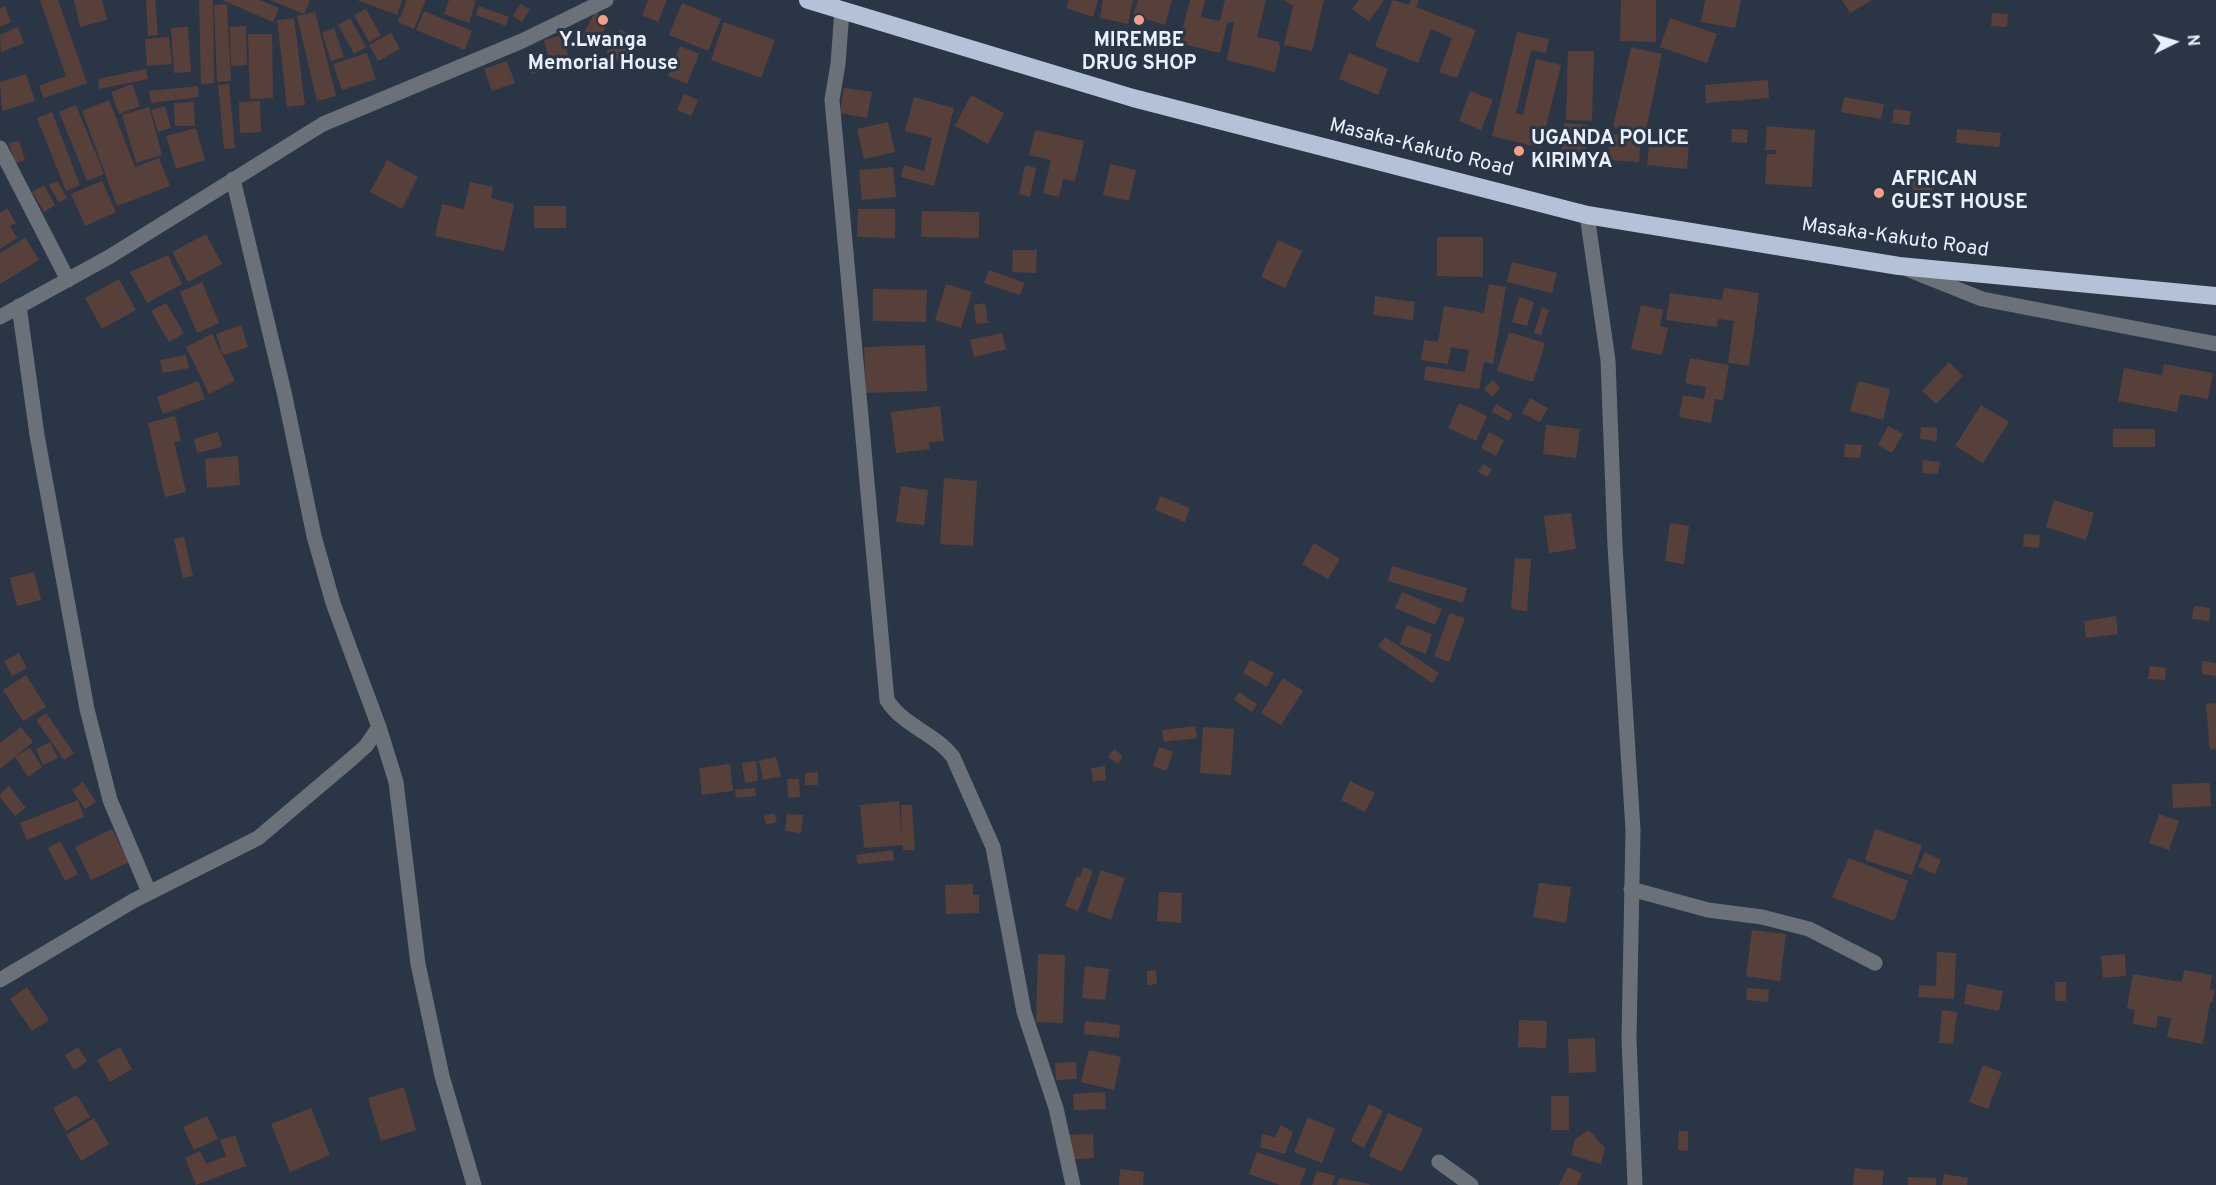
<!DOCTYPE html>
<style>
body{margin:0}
#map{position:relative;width:2216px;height:1185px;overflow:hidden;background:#2a3546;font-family:Overpass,sans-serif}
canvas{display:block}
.north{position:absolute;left:2144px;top:12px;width:60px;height:60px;-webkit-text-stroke:4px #2a3546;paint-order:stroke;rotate:85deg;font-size:16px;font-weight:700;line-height:24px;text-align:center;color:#e9f0fb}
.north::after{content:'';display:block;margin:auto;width:21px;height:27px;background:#e9f0fb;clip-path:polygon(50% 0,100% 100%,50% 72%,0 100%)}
</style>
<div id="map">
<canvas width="2216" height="1185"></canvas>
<div class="north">N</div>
</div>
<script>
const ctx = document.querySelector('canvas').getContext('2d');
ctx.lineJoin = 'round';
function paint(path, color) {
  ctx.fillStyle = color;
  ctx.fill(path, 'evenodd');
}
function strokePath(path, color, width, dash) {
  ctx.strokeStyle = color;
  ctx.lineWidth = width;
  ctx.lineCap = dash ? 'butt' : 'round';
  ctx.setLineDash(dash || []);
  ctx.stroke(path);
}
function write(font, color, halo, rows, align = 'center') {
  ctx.font = font + ' Overpass,sans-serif';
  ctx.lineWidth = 6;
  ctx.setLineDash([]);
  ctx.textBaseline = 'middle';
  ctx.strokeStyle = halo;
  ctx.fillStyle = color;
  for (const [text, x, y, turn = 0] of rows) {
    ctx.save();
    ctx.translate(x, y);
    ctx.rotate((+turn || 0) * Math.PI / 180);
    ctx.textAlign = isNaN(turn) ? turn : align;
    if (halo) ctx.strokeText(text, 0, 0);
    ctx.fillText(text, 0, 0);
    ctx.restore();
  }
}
const building = new Path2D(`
 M40 0H58L87 83 44 98 39 86 66 76Z
 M74 0H102L107 20 80 27Z
 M146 0H155L158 35 148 36Z
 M199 0H213L214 83 201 84Z
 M222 0H260L279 8 273 22Z
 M270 0H310L304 14Z
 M357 0H402L397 15Z
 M407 0H426L414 29 398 22Z
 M449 0H476L469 23 444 14Z
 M648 0H667L658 22 642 15Z
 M1069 0H1098L1093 17 1066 8Z
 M1103 0H1133L1128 24 1100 18Z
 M1138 0H1172L1165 25 1133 15Z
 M1190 0H1205L1201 17 1220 21 1225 0H1266L1257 37 1279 42 1280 50 1275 72 1227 60 1234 22 1227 23 1220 53 1179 43Z
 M1284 0H1324L1312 51 1284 45 1293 6Z
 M1359 0H1384L1369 21 1352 9Z
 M1393 0 1409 5 1411 0H1419L1416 7 1476 30 1457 78 1439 72 1452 38 1431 29 1418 63 1375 46Z
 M1621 0H1656V42L1620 41Z
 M1705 0H1741L1735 28 1701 22Z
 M1842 0H1872L1850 13Z
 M682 3 721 19 708 51 669 35Z
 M227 4 231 81 217 82 214 5Z
 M520 4 530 9 522 22 513 16Z
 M5 6 11 22 0 27V8Z
 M479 6 509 17 506 26 476 15Z
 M366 9 381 36 369 42 354 15Z
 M424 11 472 31 465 50 416 30Z
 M315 12 336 96 317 101 297 16Z
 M595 12 609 19 597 44 582 36Z
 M1992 13 2008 14 2007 27 1991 26Z
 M294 18 305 105 287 107 277 20Z
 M350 18 366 47 354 54 338 25Z
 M1670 18 1717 34 1707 63 1660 47Z
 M724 22 775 40 761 78 711 60Z
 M246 26 247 65 231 66 230 27Z
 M18 27 24 43 1 52 0 35Z
 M188 27 191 72 174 73 171 28Z
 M334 28 344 57 331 61 322 33Z
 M620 29 640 42 626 65 606 53Z
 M1517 32 1549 39 1546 53 1531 50 1516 113 1523 115 1536 59 1561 65 1541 148 1492 136Z
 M391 33 400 49 378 61 369 45Z
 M248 34H272L273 98 250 99Z
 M563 35 569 59 550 64 544 40Z
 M169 37 172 64 147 66 145 39Z
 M680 46 699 54 687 84 668 76Z
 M1631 47 1662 54 1645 134 1613 127Z
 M1568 51H1594L1592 121 1566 120Z
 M538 52 544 70 532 74 526 56Z
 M367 53 376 79 342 90 333 64Z
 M1349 53 1388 69 1378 95 1339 79Z
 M507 61 515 83 492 91 484 69Z
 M146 69 148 79 99 89 98 79Z
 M26 74 35 101 2 111 0 82Z
 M1768 80 1769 98 1706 103 1705 85Z
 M132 84 140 106 119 114 111 92Z
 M229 84 235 148 224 149 218 85Z
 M198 86 199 97 151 103 149 91Z
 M844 88 872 92 867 118 840 113Z
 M1470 91 1493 100 1481 130 1459 121Z
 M684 94 698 100 691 116 677 110Z
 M971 95 1004 113 988 144 955 126Z
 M914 97 954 108 934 186 901 177 904 165 924 171 932 138 905 131Z
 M1844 97 1884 104 1881 119 1841 112Z
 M109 100 135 167 159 158 170 186 117 206 82 111Z
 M260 101 261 132 240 133 239 102Z
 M194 102 195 126H175L174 103Z
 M76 105 104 174 87 181 59 112Z
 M165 106 171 128 158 132 151 110Z
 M149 107 162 155 136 163 122 115Z
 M1894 109 1911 111 1909 125 1892 123Z
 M52 112 80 185 66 191 37 118Z
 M888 122 895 152 864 159 857 129Z
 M1564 123 1588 125 1586 152 1562 151Z
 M1767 126 1815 130 1812 187 1765 184 1767 154H1776V150H1765Z
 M196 128 205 160 176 169 166 136Z
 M1732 129 1748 130 1747 143 1731 142Z
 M1957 129 2001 133 1999 147 1956 143Z
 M1035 130 1084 141 1075 181 1063 179 1059 197 1043 193 1051 160 1029 155Z
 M1610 134 1641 136 1639 162 1608 160Z
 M1650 138 1689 142 1687 169 1647 165Z
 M19 141 25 160 15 164 9 143Z
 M387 160 418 177 402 209 370 192Z
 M1110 164 1136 170 1129 201 1103 195Z
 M1025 165 1036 168 1030 197 1019 194Z
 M893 167 896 197 862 200 859 170Z
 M1930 174 1934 203 1915 206 1911 177Z
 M57 181 67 198 59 203 49 185Z
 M102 181 116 212 85 226 71 194Z
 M470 182 493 187 491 198 514 204 504 251 435 236 442 204 464 209Z
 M44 185 55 205 44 212 32 192Z
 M534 206H566V228H534Z
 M7 208 16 223 10 226 17 238 0 249V213Z
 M858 209H895V238L857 237Z
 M922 211 979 212V238L921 237Z
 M206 234 222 264 188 282 172 252Z
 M1437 237H1483V277L1437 276Z
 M25 238 39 260 0 284V253Z
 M1278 240 1302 251 1285 288 1261 277Z
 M1013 250H1037L1036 273 1012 272Z
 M168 255 182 284 147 303 130 272Z
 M1512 262 1557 273 1552 293 1507 282Z
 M989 270 1025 283 1020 295 984 283Z
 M119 279 136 310 102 329 85 298Z
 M202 282 219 323 197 333 180 292Z
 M946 284 972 292 961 328 935 320Z
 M1489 284 1506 287 1493 364 1484 362 1479 389 1424 380 1426 366 1465 372 1469 350 1451 347 1448 364 1421 360 1424 340 1438 342 1444 306 1484 313Z
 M1724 288 1759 293 1749 366 1728 363 1734 321 1718 319 1717 327 1666 320 1670 293 1722 300Z
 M873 289 927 290 926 322 873 321Z
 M1375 296 1415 302 1413 320 1373 315Z
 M1519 297 1534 302 1527 326 1512 322Z
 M166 303 184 333 169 342 151 311Z
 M985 303 988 323 976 324 974 305Z
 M1641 305 1663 310 1660 326 1668 328 1662 355 1631 349Z
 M1542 307 1549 310 1541 335 1534 333Z
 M241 325 248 347 223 355 216 334Z
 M1509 332 1545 343 1533 382 1497 371Z
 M1002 333 1006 349 974 357 970 340Z
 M212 334 235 381 209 394 186 347Z
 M925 345 927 391 866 393 864 347Z
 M186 355 189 368 163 373 160 360Z
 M1690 358 1729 365 1723 400 1715 399 1711 423 1679 417 1683 395 1704 399 1706 387 1685 383Z
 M1949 362 1963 376 1936 404 1922 391Z
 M2164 364 2213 373 2208 399 2180 394 2177 412 2118 401 2124 368 2162 375Z
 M1493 380 1500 388 1492 397 1484 389Z
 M198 381 205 399 163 414 157 397Z
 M1858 381 1890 389 1883 420 1850 411Z
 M1530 398 1548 408 1540 422 1522 413Z
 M1459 403 1487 416 1476 441 1448 428Z
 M1496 404 1513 414 1509 421 1492 412Z
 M1981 405 2009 422 1983 463 1955 446Z
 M940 406 944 441 929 442 930 449 896 453 891 412Z
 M175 416 181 441 174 442 186 492 165 497 148 423Z
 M1546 425 1580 429 1576 458 1543 454Z
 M1888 426 1903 434 1892 453 1878 445Z
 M1921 427 1937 428V441L1920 439Z
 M2113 429H2155V447H2113Z
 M218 432 222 447 197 453 194 439Z
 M1489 432 1504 440 1496 456 1481 448Z
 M1845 444 1862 445 1860 458 1844 457Z
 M238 456 240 485 207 488 205 459Z
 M1923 460 1940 462 1938 474 1922 473Z
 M1483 464 1492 469 1487 477 1478 472Z
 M944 478 977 481 973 546 940 544Z
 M901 486 928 490 924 525 896 522Z
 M1160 496 1190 508 1185 522 1155 510Z
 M2054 500 2094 513 2086 540 2046 527Z
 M1571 513 1576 549 1549 553 1544 516Z
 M1670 523 1689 526 1684 564 1665 561Z
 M2024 534 2040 535 2039 548 2023 546Z
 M184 537 193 576 183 578 174 539Z
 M1314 543 1340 559 1328 579 1302 564Z
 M1515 558 1531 559 1527 611 1511 609Z
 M1392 566 1467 588 1463 603 1388 581Z
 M34 572 41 600 17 606 10 578Z
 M1402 592 1442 609 1435 625 1395 608Z
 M2194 606 2210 608 2209 621 2192 619Z
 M1450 613 1465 618 1449 662 1434 656Z
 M2116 616 2118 634 2086 638 2084 621Z
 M1407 625 1432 634 1426 654 1400 644Z
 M1385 637 1439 673 1432 683 1378 646Z
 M19 653 27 668 12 676 4 661Z
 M1250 660 1274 673 1267 687 1243 673Z
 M2202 661 2216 663V676L2202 674Z
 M2150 666 2166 668 2165 680 2148 679Z
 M26 675 46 707 23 721 3 690Z
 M1283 678 1303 691 1281 725 1261 713Z
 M1239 692 1257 704 1252 712 1234 700Z
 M2216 703V749L2210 750 2206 704Z
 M46 713 74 753 64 760 36 720Z
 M1195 726 1197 738 1164 742 1162 730Z
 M21 727 33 742 0 769V743Z
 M1203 727 1234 729 1231 775 1200 773Z
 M50 742 58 758 43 765 36 749Z
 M1159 747 1173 752 1166 771 1153 766Z
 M30 748 42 767 28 777 15 757Z
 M1114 749 1123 756 1118 764 1108 757Z
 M776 757 781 776 763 780 759 761Z
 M756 761 758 781 745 783 742 763Z
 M730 764 733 791 702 795 699 768Z
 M1105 766 1106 780 1093 781 1091 768Z
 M818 772V785H805V773Z
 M787 779H799L800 797 788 798Z
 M1350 781 1375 793 1365 812 1341 800Z
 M83 782 96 802 85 809 72 790Z
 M2210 783 2211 806 2173 808 2172 784Z
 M9 786 26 808 15 816 0 797V794Z
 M755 788 756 796 736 798 735 790Z
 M78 800 84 817 27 840 20 823Z
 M899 801 902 839 901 805H912L915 850H903V845L864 848 860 805Z
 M774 813 777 822 766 825 764 816Z
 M787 814 803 815 801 833 785 831Z
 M2159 814 2179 821 2169 850 2149 843Z
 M112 829 129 862 91 880 75 847Z
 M1875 829 1922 845 1912 875 1865 860Z
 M60 841 78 874 65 881 48 848Z
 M893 850 894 860 858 864 856 855Z
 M1925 852 1941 860 1935 874 1918 867Z
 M1849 858 1908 881 1894 921 1832 897Z
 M1084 867 1093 871 1078 911 1065 906 1077 876 1080 877Z
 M1101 870 1125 878 1111 920 1087 911Z
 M1539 883 1571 887 1566 923 1533 917Z
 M973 884V895H979V913L946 914 945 885Z
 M1159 892 1182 893 1181 923 1157 921Z
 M1752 930 1786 934 1780 981 1746 976Z
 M1937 952 1956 953 1954 999 1918 997 1919 985 1936 986Z
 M1038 954 1065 955 1063 1023 1036 1022Z
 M2125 954 2126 976 2103 978 2101 956Z
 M1085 966 1109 969 1105 1000 1082 998Z
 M1156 970 1157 984 1147 985V971Z
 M2184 970 2212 975 2210 989 2215 990 2212 1003 2210 1002 2203 1044 2167 1037 2171 1018 2158 1016 2156 1028 2133 1024 2135 1010 2127 1008 2133 974 2182 982Z
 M2055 982H2066V1001H2055Z
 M1967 984 2003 991 1999 1011 1964 1004Z
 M27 987 49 1020 32 1031 10 999Z
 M1747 988 1769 990 1768 1002 1746 1000Z
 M1942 1010 1957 1012 1953 1044 1939 1043Z
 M1519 1020 1547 1021 1546 1048 1518 1047Z
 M1085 1021 1120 1025 1119 1038 1084 1034Z
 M1595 1038 1596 1072 1569 1073 1568 1039Z
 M78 1047 87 1061 74 1070 65 1055Z
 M120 1047 132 1069 110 1082 97 1060Z
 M1089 1050 1121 1057 1114 1090 1081 1082Z
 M1076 1062 1077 1079 1056 1080 1055 1063Z
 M1983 1065 2002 1072 1988 1109 1969 1102Z
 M404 1087 416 1130 381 1141 368 1098Z
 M1105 1092 1106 1109 1074 1110 1073 1094Z
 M77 1095 90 1117 66 1131 53 1108Z
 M1551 1096H1569V1130H1551Z
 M1369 1104 1383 1111 1364 1148 1351 1141Z
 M311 1108 330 1155 290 1172 271 1124Z
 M1388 1113 1423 1129 1402 1172 1369 1156Z
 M207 1116 218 1139 194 1150 183 1127Z
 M1308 1117 1335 1129 1322 1163 1294 1152Z
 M94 1118 109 1144 81 1161 66 1135Z
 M1281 1125 1293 1132 1285 1154 1260 1147 1262 1134 1275 1137Z
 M1589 1130 1605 1148 1601 1164 1571 1155 1575 1139Z
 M1679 1131H1688V1151L1678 1150Z
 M1093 1134 1094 1158 1068 1160 1066 1135Z
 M235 1135 246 1166 196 1185 185 1158 200 1151 206 1164 226 1156 220 1140Z
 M1257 1152 1306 1169 1300 1185H1280L1249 1174Z
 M1568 1167 1582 1174 1577 1185H1559Z
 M1855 1168 1884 1171 1882 1185H1853Z
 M1120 1169 1144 1172 1143 1185H1119Z
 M1317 1171 1335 1176 1332 1185H1312Z
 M1944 1174 1968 1178 1967 1185H1942Z
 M1908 1177 1936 1178V1185H1908Z
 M1339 1178 1370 1184 1369 1185H1337Z`);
const street = new Path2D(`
 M842 10 838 64 832 100 887 700C903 726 935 733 953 757L993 847 1024 1012 1056 1108 1073 1185
 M0 148 68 280
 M233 179 284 392 314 536 333 603 379 727 396 782 418 964 442 1076 474 1185
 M1587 215 1608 360 1615 546 1633 830 1629 1039 1635 1185
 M1907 269 1982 299 2216 344
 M19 306 37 435 87 709 110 800 149 892
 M0 317 109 257 323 124 522 41 606 0
 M1631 889 1708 910 1762 917 1809 929 1875 963
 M0 980 133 901 258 838 349 761 366 746 379 727
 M1439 1162 1471 1185`);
const highway = new Path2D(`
 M808 0 1133 98 1587 215 1899 266 2216 296`);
const markers = [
 [603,20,6,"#f49e88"],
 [1139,20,6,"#f49e88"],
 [1519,151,6,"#f49e88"],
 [1879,193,6,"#f49e88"]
];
const poiNames = [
 ["Y.Lwanga",603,42],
 ["Memorial House",603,65],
 ["MIREMBE",1139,42],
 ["DRUG SHOP",1139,65],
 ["UGANDA POLICE",1531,140,"left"],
 ["KIRIMYA",1531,163,"left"],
 ["AFRICAN",1891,181,"left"],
 ["GUEST HOUSE",1891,204,"left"]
];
const streetNames = [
 ["Masaka-Kakuto Road",1421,149,14],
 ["Masaka-Kakuto Road",1895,239,8]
];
paint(building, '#58403a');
strokePath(street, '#6b7179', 15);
strokePath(highway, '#b4c2d8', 18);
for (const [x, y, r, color] of markers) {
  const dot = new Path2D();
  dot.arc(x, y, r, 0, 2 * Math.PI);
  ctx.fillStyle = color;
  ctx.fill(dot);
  strokePath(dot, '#2a3546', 2);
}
write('bold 20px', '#e9f0fb', '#2a3546', poiNames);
write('20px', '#e9f0fb', '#2a3546', streetNames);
</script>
